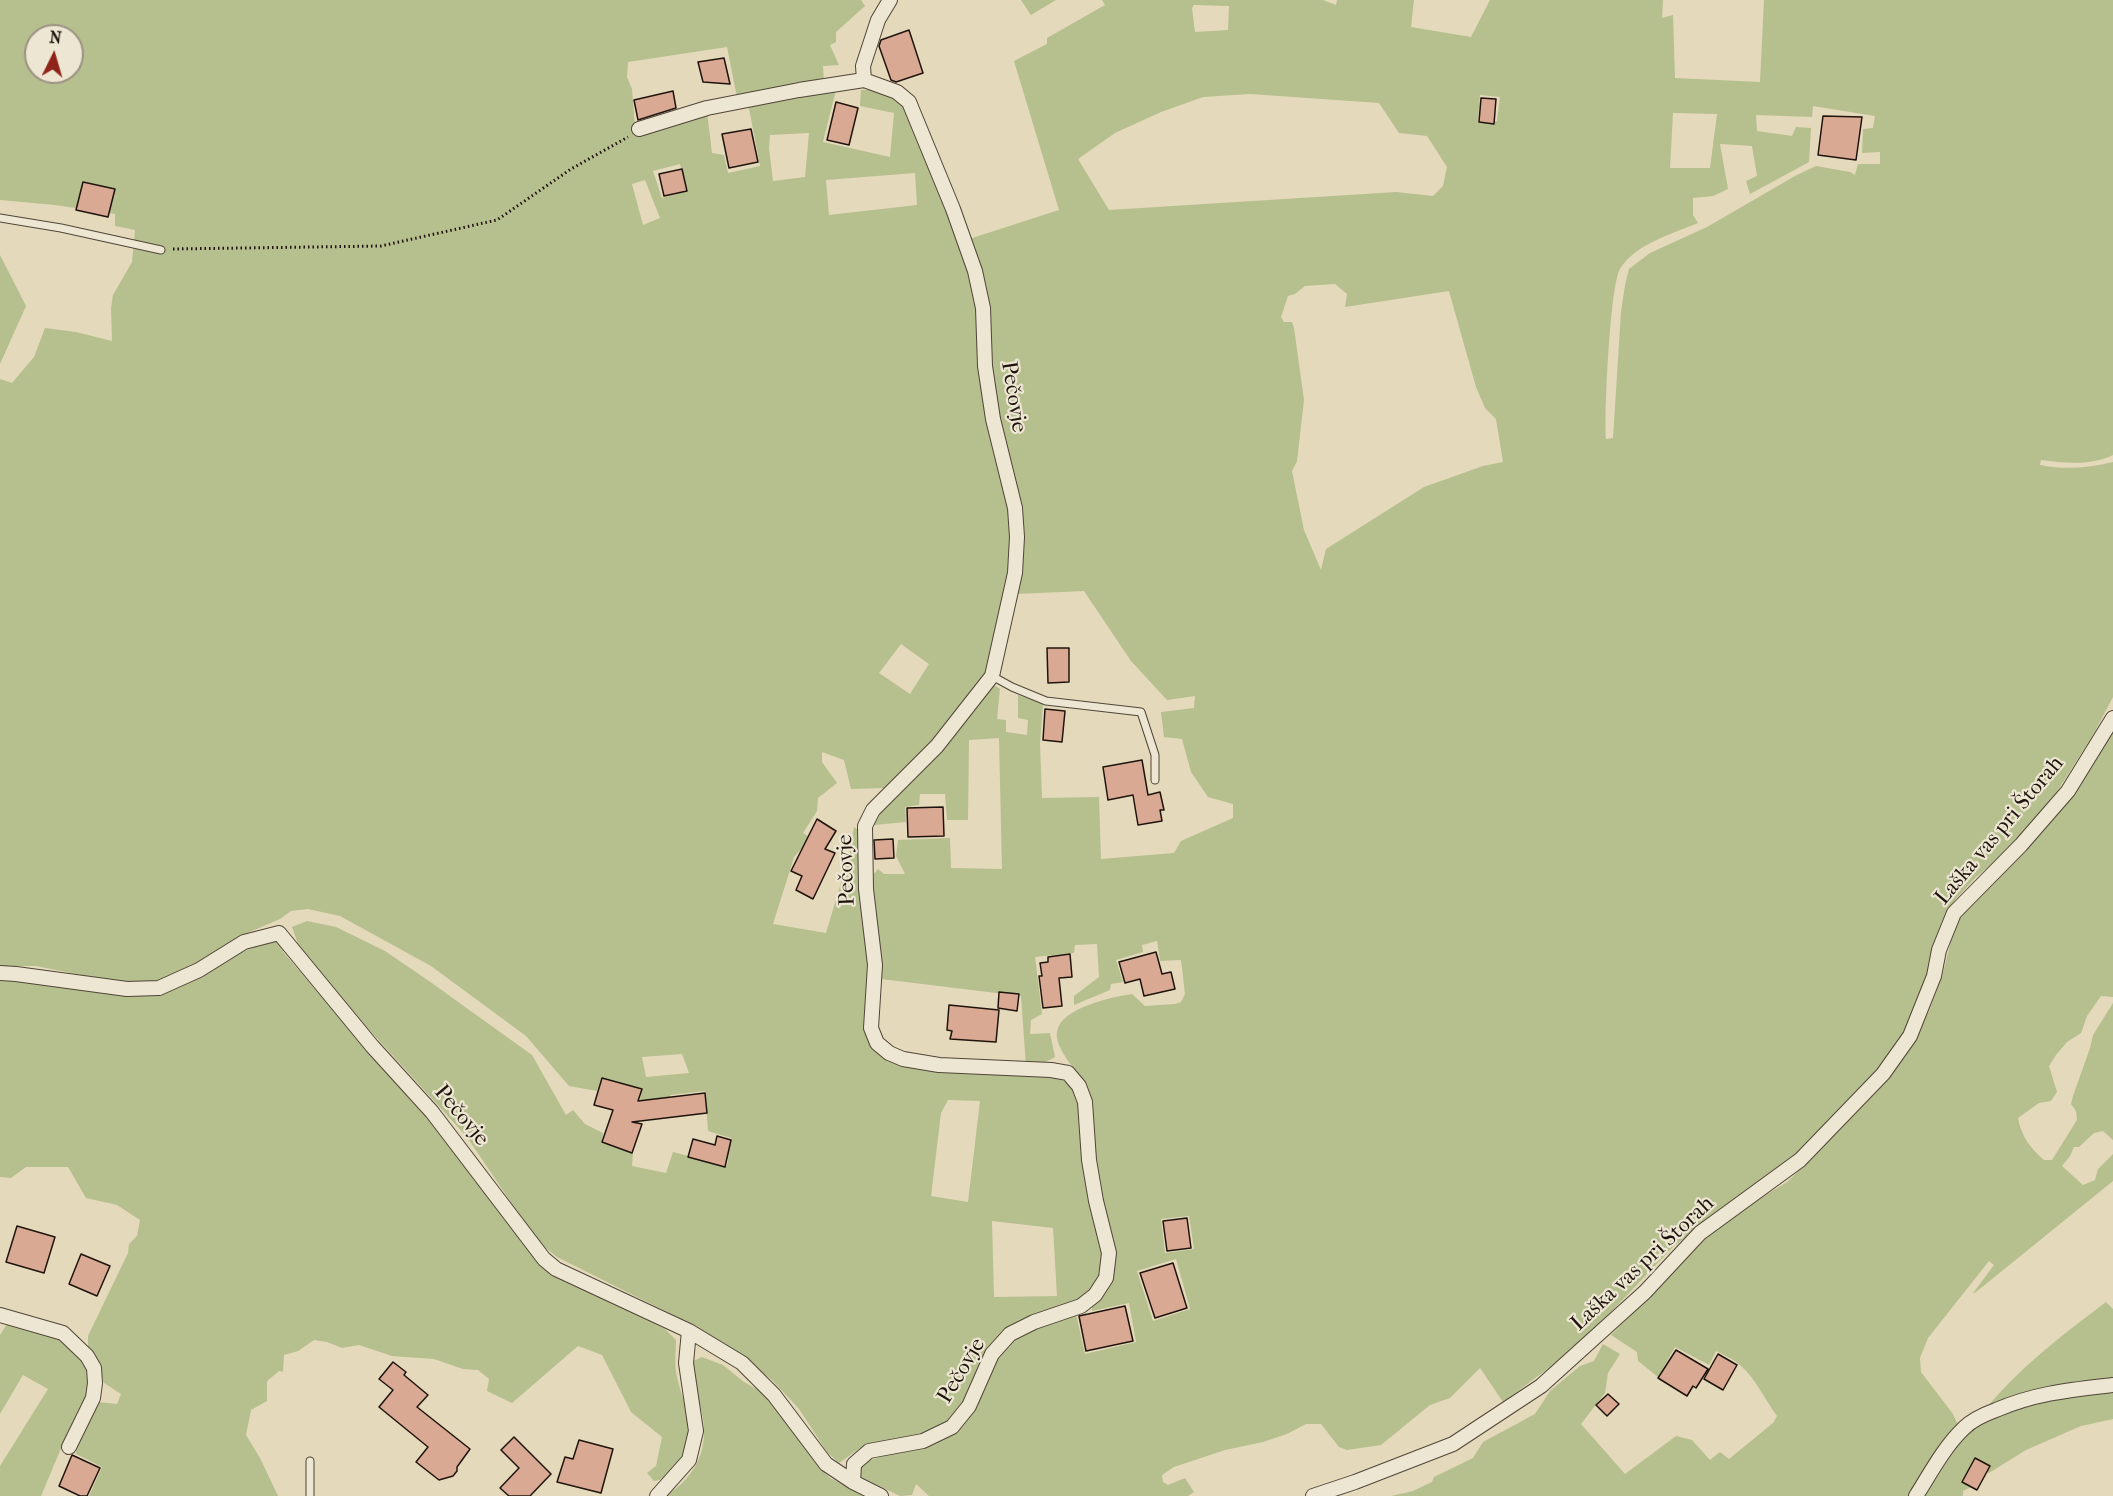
<!DOCTYPE html>
<meta charset="utf-8">
<style>
body{margin:0}
#map{position:relative;width:2113px;height:1496px;overflow:hidden;background:#e4d9ba;font-family:"IM FELL French Canon",serif}
canvas{display:block}
.north{position:absolute;left:24px;top:24px;width:60px;height:60px;box-sizing:border-box;background:#ede6d2;border:2px solid #9b9283;border-radius:50%;rotate:5deg;font-size:16px;font-weight:700;line-height:24px;text-align:center;color:#1f140d}
.north::after{content:'';display:block;margin:auto;width:21px;height:27px;background:#8f2418;clip-path:polygon(50% 0,100% 100%,50% 72%,0 100%)}
</style>
<div id="map">
<canvas width="2113" height="1496"></canvas>
<div class="north">N</div>
</div>
<script>
const ctx = document.querySelector('canvas').getContext('2d');
ctx.lineJoin = 'round';
function paint(path, color) {
  ctx.fillStyle = color;
  ctx.fill(path, 'evenodd');
}
function strokePath(path, color, width, dash) {
  ctx.strokeStyle = color;
  ctx.lineWidth = width;
  ctx.lineCap = dash ? 'butt' : 'round';
  ctx.setLineDash(dash || []);
  ctx.stroke(path);
}
function write(font, color, halo, rows, align = 'center') {
  ctx.font = font + ' "IM FELL French Canon",serif';
  ctx.lineWidth = 4.5;
  ctx.setLineDash([]);
  ctx.textBaseline = 'middle';
  ctx.strokeStyle = halo;
  ctx.fillStyle = color;
  for (const [text, x, y, turn = 0] of rows) {
    ctx.save();
    ctx.translate(x, y);
    ctx.rotate((+turn || 0) * Math.PI / 180);
    ctx.textAlign = isNaN(turn) ? turn : align;
    if (halo) ctx.strokeText(text, 0, 0);
    ctx.fillText(text, 0, 0);
    ctx.restore();
  }
}
const green = new Path2D(`
 M0 0H861L865 6 836 32V42L830 45 839 65 823 66 824 82 737 97 727 47 628 62 627 77 632 89 635 126 632 127 635 135 707 112 712 153 724 155 728 173 760 166 748 103 836 90 823 142 890 157 894 113 860 106 861 90H880L907 105 974 281 1009 501 1014 551 986 676 924 754 885 788 851 789 844 760 822 752V762L837 783 818 798 817 811 803 833 811 838 794 857 773 924 826 933 849 856 854 827 860 831 871 989 865 1025 896 1062 930 1071 1059 1077 1073 1088 1078 1097 1103 1243 1104 1262 1100 1279 1086 1295 1071 1304 1009 1330 962 1409 948 1422 935 1430 911 1438 860 1448 839 1463 827 1452 799 1409 772 1380 738 1353 683 1320 557 1257 537 1241 467 1137 322 978 298 944 292 927 307 921 336 927 385 951 429 981 532 1055 566 1115 573 1110 585 1124 603 1133 602 1142 633 1153 632 1166 666 1173 673 1152 727 1166 731 1138 708 1131 705 1091 670 1095 671 1101 640 1104 641 1088 601 1079 597 1091 569 1086 526 1036 431 966 340 916 308 909 291 911 280 919 238 937 186 973 155 985 81 975 36 966H0V379L12 383 34 357 45 328 76 332 112 341 111 308 113 295 132 262 135 230 115 226V214L55 205 0 200ZM36 36H72V72H36ZM809 133 805 177 773 181 769 149 770 135ZM680 164 688 191 662 198 653 171ZM915 173 917 205 829 215 826 180ZM645 180 660 218 643 225 632 184ZM901 644 929 664 910 694 879 673ZM682 1054 689 1073 646 1077 642 1057ZM948 1100 980 1101 968 1202 931 1196 941 1113ZM992 1221 1053 1228 1057 1296 994 1297Z
 M1021 0H1056L1031 15Z
 M1102 0H1323L1336 5 1337 0H1414L1411 27 1471 37 1490 0H1663L1662 18 1673 15 1675 78 1760 82 1764 0H2113V455C2091 466 2065 463 2041 460L2040 465C2065 470 2088 468 2113 462V697L2093 735 2058 790 2015 845 1976 877 1955 900 1947 916 1910 1026 1877 1072 1823 1126 1795 1158 1765 1176 1673 1247 1587 1337 1565 1356 1503 1402 1480 1368 1450 1398 1430 1405 1381 1445 1347 1450 1339 1447 1321 1424H1306L1287 1434 1263 1442 1225 1450 1174 1467 1162 1475 1163 1482 1168 1485 1185 1478 1194 1492 1188 1496H929L916 1484 912 1495 900 1496 861 1477V1466L867 1461 943 1437 994 1361 1013 1338 1024 1330 1076 1314 1085 1354 1136 1342 1129 1303 1092 1311V1306C1110 1286 1113 1282 1115 1254L1074 1069C1067 1059 1055 1044 1057 1032 1060 1008 1112 997 1132 994L1145 1006 1175 1004 1181 1002 1185 994 1181 960 1160 961 1157 941 1142 945 1143 952 1116 960 1123 982 1111 984 1110 990 1074 1005V996L1099 977 1097 944 1075 945 1074 953 1035 957 1042 1014 1031 1020 1030 1034 1050 1033 1055 1057 1040 1065 1026 1066 1021 996 881 979 872 876 878 869 884 874H905L896 856 898 840 950 838 951 868 1002 869 999 738 969 740 968 820H947L945 794H920L919 805 905 807 906 822 874 825V821L984 694 994 685 1000 689 997 719 1006 720V732L1027 735 1028 720 1018 718V695L1043 704 1040 744 1042 798 1099 797 1101 859 1174 853 1181 841 1233 818V804L1208 797 1191 772 1182 739 1164 737 1161 712 1194 708 1195 696 1167 700 1131 661 1084 591 1016 594 1001 437 969 239 1059 210 1014 61 1047 44V38L1105 5ZM1194 5 1229 6 1228 30 1195 32 1192 8ZM1250 94 1379 103 1399 133 1427 136 1447 167 1443 186 1433 196 1396 192 1109 210 1078 159 1115 133 1161 112 1203 97ZM1480 95 1500 97 1497 121H1478ZM1813 106 1875 116 1873 128 1863 129 1862 153 1880 152V164H1858L1855 175 1850 172 1816 166 1795 176 1707 227 1650 253 1629 269 1625 285 1621 312 1613 438 1606 439C1604 415 1610 285 1620 269 1635 244 1672 234 1698 223L1693 215V198L1713 196 1728 189 1720 144 1752 146 1757 176 1746 181 1750 194 1809 162 1811 128 1796 127 1792 136 1757 131 1756 115 1812 117ZM1673 113 1717 114 1710 168H1670ZM1335 284 1347 294 1345 307 1449 291 1476 387 1485 408 1496 419 1503 462 1483 466 1424 487 1326 549 1321 570 1304 530 1292 471 1297 461 1304 400 1294 328 1292 322H1284L1281 317 1288 296 1295 294 1305 286ZM1189 1216 1194 1249 1165 1253 1161 1219ZM1176 1259 1190 1309 1153 1321 1137 1271Z
 M0 255 26 306 0 364Z
 M2113 728V997L2101 996 2087 1016 2081 1033 2067 1042 2056 1055 2049 1066 2057 1092 2051 1101 2039 1103 2018 1118C2021 1136 2031 1149 2044 1160H2052L2077 1120 2076 1111 2071 1104 2073 1096 2090 1048 2093 1035 2113 1003V1140L2103 1131 2094 1133 2079 1147H2074L2070 1156 2062 1166 2083 1185 2095 1180 2098 1169 2113 1154V1181L1976 1292 1973 1293 1994 1265 1989 1261 1928 1338 1920 1358 1921 1372 1953 1414 1959 1427 1911 1496H1391L1413 1491 1432 1482 1434 1477 1473 1458 1483 1442 1535 1414 1550 1391 1580 1366 1594 1361 1603 1344 1620 1354 1608 1373 1605 1393 1581 1424 1625 1474 1676 1436 1692 1440 1710 1460 1720 1452 1729 1459 1773 1423 1777 1416C1765 1400 1756 1379 1741 1366 1734 1359 1724 1355 1716 1351L1709 1365 1675 1347 1658 1377 1638 1361 1637 1352 1611 1335 1708 1236 1743 1209 1787 1182 1812 1158 1904 1058 1929 1011 1942 977 1955 924 1972 897 2031 844 2060 809Z
 M278 941 284 953 365 1048 427 1115 459 1154 546 1270 665 1329 676 1340C676 1351 674 1365 677 1377 683 1407 704 1436 680 1465 670 1476 669 1478 654 1481L647 1473 656 1466 662 1437 631 1412 602 1355 578 1346 512 1403 487 1391 489 1379 478 1370 463 1369 434 1359 392 1356 359 1345 342 1348 327 1342 314 1340 298 1351 284 1355 283 1372 279 1371 267 1381V1401L251 1410 246 1435 260 1458 278 1496H89L102 1467 76 1454 77 1445 98 1402 117 1404 121 1394 104 1383 98 1367 88 1351V1336L128 1253 129 1244 137 1236 140 1220 117 1205 86 1198 68 1167H26L11 1178 0 1177V978L151 995C188 990 213 964 247 950 257 946 267 943 278 941Z
 M2106 1302 2113 1309V1381L1984 1411C2019 1368 2062 1335 2106 1302Z
 M9 1321 47 1331 70 1344 87 1365 92 1383 89 1396 62 1446 41 1496H0V1466L48 1389 23 1375 0 1414V1335Z
 M702 1357 723 1365 744 1382 771 1397 815 1462 830 1478 867 1496H667C673 1490 680 1486 685 1480 706 1458 708 1430 699 1402 694 1387 689 1376 693 1361Z
 M2113 1388V1419L2081 1426 2026 1450 1989 1473 1979 1468 1973 1486 1963 1491V1496H1920L1938 1468 1976 1424 2009 1408Z`);
const building = new Path2D(`
 M909 30 923 73 896 82 891 80 879 46 881 40Z
 M724 58 730 84 703 82 698 62Z
 M673 91 676 108 638 120 634 100Z
 M1481 98 1496 99 1494 124 1479 122Z
 M836 102 858 108 849 145 827 140Z
 M1823 116 1862 117 1856 160 1818 155Z
 M751 129 758 162 729 168 722 134Z
 M682 169 687 191 664 196 659 174Z
 M83 182 115 189 108 217 76 210Z
 M1047 648H1069V682L1048 683Z
 M1045 709 1065 711 1062 742 1043 740Z
 M1142 760 1148 795 1160 792 1164 810H1160L1162 821 1138 825 1133 795 1108 800 1103 767Z
 M943 807 944 836 908 837 907 808Z
 M817 819 836 831 825 849 835 853 813 899 796 890 802 876 791 871Z
 M893 839 894 858 875 859 874 840Z
 M1156 952 1162 974 1171 972 1175 989 1144 996 1140 979 1125 983 1119 962Z
 M1070 954 1072 977 1059 978 1062 1006 1043 1008 1039 976H1042L1040 963 1048 962V957Z
 M999 992 1019 994 1017 1011 998 1008Z
 M949 1005 999 1010 996 1042 950 1039 952 1031 947 1030Z
 M602 1078 642 1089 638 1101 705 1093 707 1113 632 1122 642 1124 632 1153 602 1142 613 1110 594 1105Z
 M717 1136 731 1140 725 1167 688 1157 693 1139 715 1145Z
 M1187 1218 1191 1248 1167 1251 1163 1221Z
 M17 1226 55 1237 44 1273 6 1262Z
 M81 1254 110 1266 97 1296 69 1284Z
 M1173 1263 1187 1308 1155 1318 1140 1273Z
 M1125 1306 1133 1341 1086 1351 1079 1316Z
 M1676 1350 1708 1369 1696 1388 1693 1386 1687 1396 1658 1378Z
 M1718 1354 1737 1365 1723 1390 1704 1379Z
 M393 1362 406 1372 404 1375 428 1395 417 1407 470 1449 457 1467V1471L453 1476 439 1480 416 1462 428 1447 379 1407 393 1390 379 1379Z
 M1608 1394 1619 1404 1607 1416 1596 1405Z
 M514 1437 551 1474 530 1496H509L500 1488 519 1468 501 1450Z
 M579 1440 613 1449 601 1493 557 1482 565 1457 573 1459Z
 M72 1455 100 1468 87 1496H80L59 1486Z
 M1975 1458 1990 1466 1977 1490 1962 1482Z`);
const path = new Path2D(`
 M173 249 381 246 497 220 571 169 628 137`);
const lane = new Path2D(`
 M0 218 61 228 161 250
 M992 676 1012 687 1046 701 1141 712 1155 755V780
 M310 1461V1496`);
const street = new Path2D(`
 M639 129 707 108 799 90 864 80
 M0 973 16 974 127 989 159 988 199 970 244 942 279 933 372 1046 432 1112 544 1259 556 1269 689 1331 742 1363 774 1395 826 1464 853 1482 881 1496
 M0 1315 63 1333 87 1356 94 1368 95 1383 93 1398 69 1447
 M853 1482 854 1464 869 1451 923 1441 952 1427 969 1406 992 1354 1010 1334 1034 1322 1081 1306 1095 1295 1106 1278 1109 1253 1096 1201 1089 1160 1085 1102 1079 1086 1068 1073 1051 1070 939 1065 903 1059 889 1053 877 1043 871 1028 875 965 866 889 865 826 873 810 937 746 992 676 1015 573 1017 537 1015 508 993 419 985 366 983 308 975 271 953 209 909 102 897 92 864 80 863 66 878 20 890 0
 M657 1496 689 1460 696 1431 686 1363 689 1331
 M1313 1496 1355 1482 1453 1444 1541 1386 1645 1292 1700 1233 1800 1160 1883 1074 1910 1036 1934 976 1939 950 1954 913 2021 845 2068 791 2113 718
 M1916 1496C1930 1474 1944 1447 1964 1428 1972 1420 1985 1414 1996 1410 2036 1393 2070 1390 2113 1385`);
const streetNames = [
 ["Pečovje",1013,397,81],
 ["Laška vas pri Štorah",2000,831,-50],
 ["Pečovje",847,870,-92],
 ["Pečovje",461,1116,50],
 ["Laška vas pri Štorah",1643,1264,-43],
 ["Pečovje",962,1371,-59]
];
paint(green, '#b6bf8e');
paint(building, '#daa994');
strokePath(building, '#1f140d', 1.5);
strokePath(lane, '#504538', 9);
strokePath(street, '#504538', 16);
strokePath(path, '#1f140d', 3, [1.5, 3]);
strokePath(lane, '#ede6d2', 7);
strokePath(street, '#ede6d2', 14);
write('22px', '#1f140d', '#ede6d2', streetNames);
</script>
